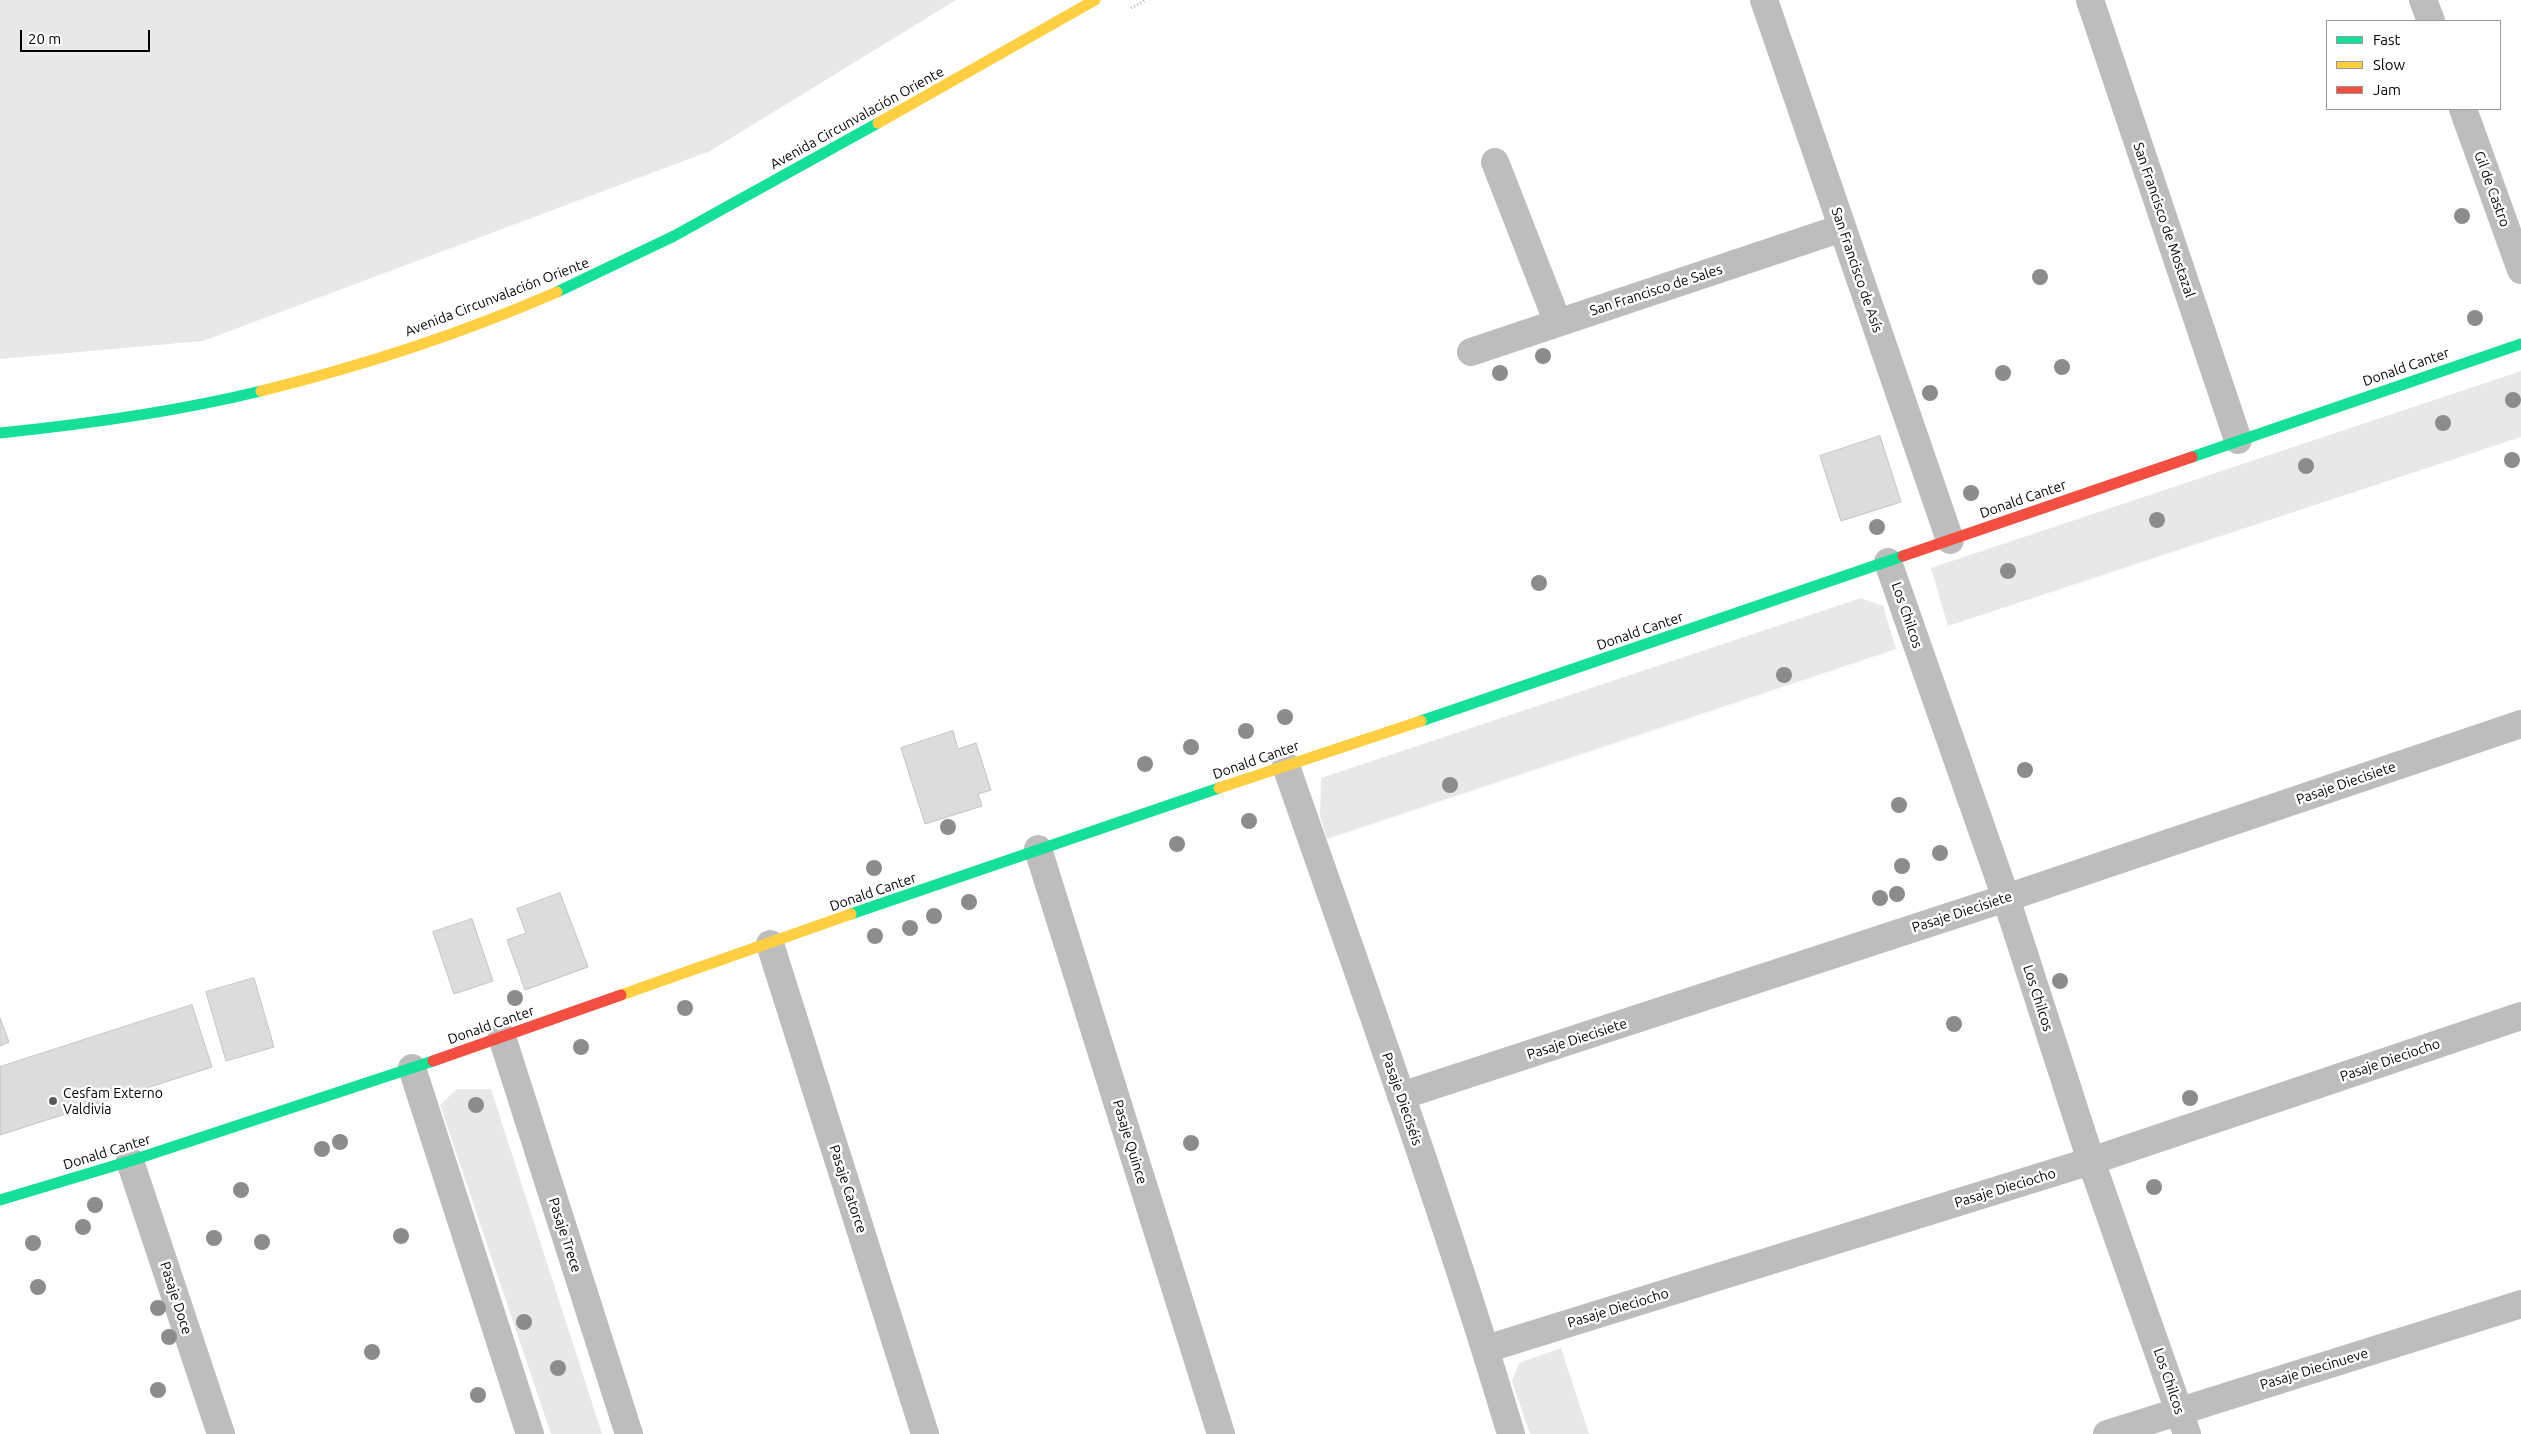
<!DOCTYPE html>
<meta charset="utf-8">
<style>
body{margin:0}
#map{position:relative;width:2521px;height:1434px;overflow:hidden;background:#fff;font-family:Ubuntu,sans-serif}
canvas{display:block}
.legend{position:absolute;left:2326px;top:20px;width:175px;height:90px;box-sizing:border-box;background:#fff;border:1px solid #999;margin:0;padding:6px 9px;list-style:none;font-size:15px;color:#000}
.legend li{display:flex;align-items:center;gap:10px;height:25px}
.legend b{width:25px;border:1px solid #999}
.scale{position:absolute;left:20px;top:30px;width:130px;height:22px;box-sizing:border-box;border:2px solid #000;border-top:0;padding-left:6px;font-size:15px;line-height:18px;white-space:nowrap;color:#000;-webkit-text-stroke:4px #fff;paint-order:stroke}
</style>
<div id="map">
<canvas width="2521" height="1434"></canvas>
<ul class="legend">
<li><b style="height:6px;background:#16e098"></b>Fast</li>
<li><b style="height:6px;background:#ffcf43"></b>Slow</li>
<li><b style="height:6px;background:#f24e42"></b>Jam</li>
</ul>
<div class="scale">20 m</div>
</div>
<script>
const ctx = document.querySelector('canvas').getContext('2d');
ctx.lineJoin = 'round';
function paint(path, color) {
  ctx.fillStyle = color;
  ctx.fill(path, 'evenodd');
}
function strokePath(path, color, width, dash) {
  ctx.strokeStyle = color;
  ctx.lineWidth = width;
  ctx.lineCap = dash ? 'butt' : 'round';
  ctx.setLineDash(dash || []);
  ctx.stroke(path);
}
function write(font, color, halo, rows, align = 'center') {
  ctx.font = font + ' Ubuntu,sans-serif';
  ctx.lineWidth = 5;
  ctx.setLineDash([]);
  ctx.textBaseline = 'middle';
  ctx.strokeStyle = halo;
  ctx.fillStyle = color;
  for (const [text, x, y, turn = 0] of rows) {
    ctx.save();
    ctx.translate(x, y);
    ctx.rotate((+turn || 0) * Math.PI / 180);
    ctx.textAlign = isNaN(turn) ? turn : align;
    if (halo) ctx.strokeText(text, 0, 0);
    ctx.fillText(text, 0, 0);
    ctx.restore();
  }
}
const green = new Path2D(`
 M0 0H956L710 151 203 341 0 359Z
 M2521 371V437L1948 626 1931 568Z
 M1861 598 1883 606 1896 649 1327 839 1320 816 1321 778Z
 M457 1089H491L602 1434H551L440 1105Z
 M1561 1348 1589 1434H1530L1512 1381 1519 1363Z`);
const building = new Path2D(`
 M1880 436 1901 502 1841 521 1820 456Z
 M953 731 958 749 976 743 991 790 978 794 982 806 925 824 901 748Z
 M560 893 588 967 525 990 507 940 526 933 517 909Z
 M472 919 493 981 454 994 433 932Z
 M254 978 274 1047 226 1061 206 992Z
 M192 1005 212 1067 0 1135V1067Z
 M0 1018 9 1042 0 1046Z`);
const path = new Path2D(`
 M1131 8 1146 0`);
const street = new Path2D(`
 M1764 0 1950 540
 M2090 0 2238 440
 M2423 0 2431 21
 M2463 109 2521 270
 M1495 162 1558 323
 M1471 352 1842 228
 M1888 562 2006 898 2091 1161 2187 1434
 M1286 766C1363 987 1444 1209 1511 1434
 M1038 849 1221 1434
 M770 944 925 1434
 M502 1037 629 1434
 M412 1068 530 1434
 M1401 1096 2006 898 2521 724
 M130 1161 221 1434
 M1486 1349 2091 1161 2521 1016
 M2107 1434 2521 1304`);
const fast = new Path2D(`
 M557 292 674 236 878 123
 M0 433C88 424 175 412 261 391
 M2192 457 2521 344
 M1421 721 1903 556
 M851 914 1219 788
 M0 1200 130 1161 433 1061`);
const slow = new Path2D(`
 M878 123 1095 0
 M261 391C362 366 461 334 557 292
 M1219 788 1421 721
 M621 995 851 914`);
const jam = new Path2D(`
 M1903 556 2192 457
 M433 1061 621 995`);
const trees = [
 [2462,216],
 [2040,277],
 [2475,318],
 [1543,356],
 [2062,367],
 [1500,373],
 [2003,373],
 [1930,393],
 [2513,400],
 [2443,423],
 [2512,460],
 [2306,466],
 [1971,493],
 [2157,520],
 [1877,527],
 [2008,571],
 [1539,583],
 [1784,675],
 [1285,717],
 [1246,731],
 [1191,747],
 [1145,764],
 [2025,770],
 [1450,785],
 [1899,805],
 [1249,821],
 [948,827],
 [1177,844],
 [1940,853],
 [1902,866],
 [874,868],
 [1897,894],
 [1880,898],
 [969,902],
 [934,916],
 [910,928],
 [875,936],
 [2060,981],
 [515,998],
 [685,1008],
 [1954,1024],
 [581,1047],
 [2190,1098],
 [476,1105],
 [340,1142],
 [1191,1143],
 [322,1149],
 [2154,1187],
 [241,1190],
 [95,1205],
 [83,1227],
 [401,1236],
 [214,1238],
 [262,1242],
 [33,1243],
 [38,1287],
 [158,1308],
 [524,1322],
 [169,1337],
 [372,1352],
 [558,1368],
 [158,1390],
 [478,1395]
];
const markers = [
 [53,1101,5,"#595959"]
];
const streetNames = [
 ["Avenida Circunvalación Oriente",857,118,-29],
 ["Gil de Castro",2492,189,70],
 ["San Francisco de Mostazal",2164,220,71],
 ["San Francisco de Asís",1857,270,71],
 ["San Francisco de Sales",1656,290,-18],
 ["Avenida Circunvalación Oriente",497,297,-21],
 ["Donald Canter",2406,367,-19],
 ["Donald Canter",2023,499,-19],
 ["Los Chilcos",1907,615,71],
 ["Donald Canter",1640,631,-19],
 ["Donald Canter",1256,760,-19],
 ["Pasaje Diecisiete",2346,783,-19],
 ["Donald Canter",873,892,-19],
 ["Pasaje Diecisiete",1962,912,-18],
 ["Los Chilcos",2038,998,72],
 ["Donald Canter",491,1025,-19],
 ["Pasaje Diecisiete",1577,1039,-18],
 ["Pasaje Dieciocho",2390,1060,-19],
 ["Pasaje Dieciséis",1402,1099,71],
 ["Pasaje Quince",1130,1142,73],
 ["Donald Canter",107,1152,-17],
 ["Pasaje Dieciocho",2005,1188,-17],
 ["Pasaje Catorce",848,1189,72],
 ["Pasaje Trece",565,1235,72],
 ["Pasaje Doce",176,1298,72],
 ["Pasaje Dieciocho",1618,1308,-17],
 ["Pasaje Diecinueve",2314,1369,-17],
 ["Los Chilcos",2169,1381,71]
];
const poiNames = [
 ["Cesfam Externo",63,1093],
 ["Valdivia",63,1109]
];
paint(green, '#e8e8e8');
paint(building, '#dcdcdc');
strokePath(building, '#c4c4c4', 1);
strokePath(path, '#b8b8b8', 3, [1, 2.5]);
strokePath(street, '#bdbdbd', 28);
strokePath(fast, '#16e098', 11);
strokePath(slow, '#ffcf43', 11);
strokePath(jam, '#f24e42', 11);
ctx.fillStyle = '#8c8c8c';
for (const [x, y] of trees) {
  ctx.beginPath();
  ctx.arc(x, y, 8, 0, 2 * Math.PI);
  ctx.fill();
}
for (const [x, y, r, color] of markers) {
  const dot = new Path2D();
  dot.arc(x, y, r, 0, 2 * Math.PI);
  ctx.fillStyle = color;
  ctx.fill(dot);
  strokePath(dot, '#fff', 2);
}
write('14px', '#000', '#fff', streetNames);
write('14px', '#000', '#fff', poiNames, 'left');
</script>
